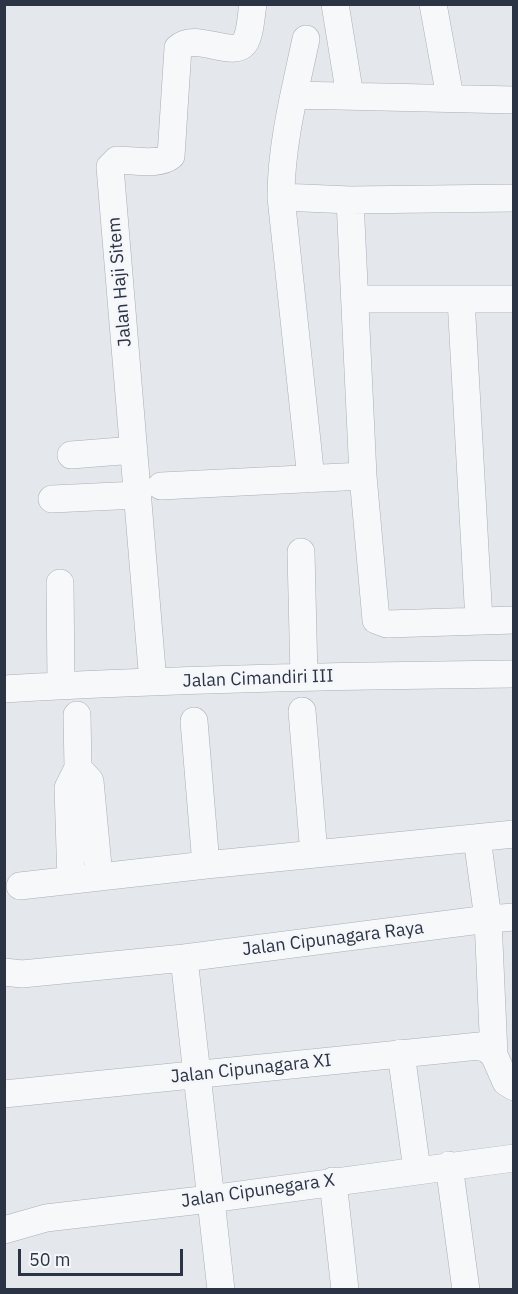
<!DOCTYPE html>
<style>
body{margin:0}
#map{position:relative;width:518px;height:1294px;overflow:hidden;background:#e4e7ec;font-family:"IBM Plex Sans",sans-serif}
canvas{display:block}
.frame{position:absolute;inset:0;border:6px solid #2b3445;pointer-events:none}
.scale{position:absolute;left:18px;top:1249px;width:165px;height:27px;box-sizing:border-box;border:3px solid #2b3445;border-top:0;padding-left:8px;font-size:18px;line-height:21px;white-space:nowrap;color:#2b3445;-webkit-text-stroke:4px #f4f6f9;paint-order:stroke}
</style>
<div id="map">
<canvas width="518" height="1294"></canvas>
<div class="frame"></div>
<div class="scale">50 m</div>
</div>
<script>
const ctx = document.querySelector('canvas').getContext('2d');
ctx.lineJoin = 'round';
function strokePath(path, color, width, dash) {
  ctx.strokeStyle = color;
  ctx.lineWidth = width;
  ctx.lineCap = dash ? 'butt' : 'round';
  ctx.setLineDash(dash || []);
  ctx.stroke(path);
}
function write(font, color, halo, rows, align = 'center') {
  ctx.font = font + ' "IBM Plex Sans",sans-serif';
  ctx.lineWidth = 5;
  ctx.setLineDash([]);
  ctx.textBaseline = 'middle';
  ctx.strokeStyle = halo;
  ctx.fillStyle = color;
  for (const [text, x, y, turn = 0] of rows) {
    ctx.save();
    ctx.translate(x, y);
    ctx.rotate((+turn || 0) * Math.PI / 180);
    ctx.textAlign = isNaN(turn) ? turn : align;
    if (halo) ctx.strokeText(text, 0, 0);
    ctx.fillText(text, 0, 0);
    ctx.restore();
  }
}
const minor = new Path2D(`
 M335 4 350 96
 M433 4 450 97
 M306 39C295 91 281 144 281 197L311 479
 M294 95 514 100
 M281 197 350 200 514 198
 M350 200 363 476 376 620 387 624 514 620
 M356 299H514
 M461 299 479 621
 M71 455 134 450
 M161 486 363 476
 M52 499 138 495
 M301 552 304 677
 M60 583 61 684
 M153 682 110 167 117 160C132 160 159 166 171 156L178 48C198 30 238 64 247 38 251 28 251 15 253 4
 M4 689C173 679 342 676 512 674
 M302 711 314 854
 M194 721 206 865
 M78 768 90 781 99 877
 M477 838 488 919 514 917
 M71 880 68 788 78 768 77 715
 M20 886 206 865 514 834
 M184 958 221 1290
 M4 972 22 974 184 958 488 919 494 1055 506 1082 514 1087
 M401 1053 417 1170
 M4 1094 479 1046 487 1049 494 1055
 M449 1165 466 1290
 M333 1181 345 1290
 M4 1230 46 1218 63 1216 210 1199 514 1158`);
const streetNames = [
 ["Jalan Haji Sitem",120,282,-95],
 ["Jalan Cimandiri III",258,679,-2],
 ["Jalan Cipunagara Raya",333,939,-7],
 ["Jalan Cipunagara XI",251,1069,-6],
 ["Jalan Cipunegara X",258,1191,-8]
];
strokePath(minor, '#a9aeb7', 28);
strokePath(minor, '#f7f8fa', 27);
write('18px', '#2b3445', '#f4f6f9', streetNames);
</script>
